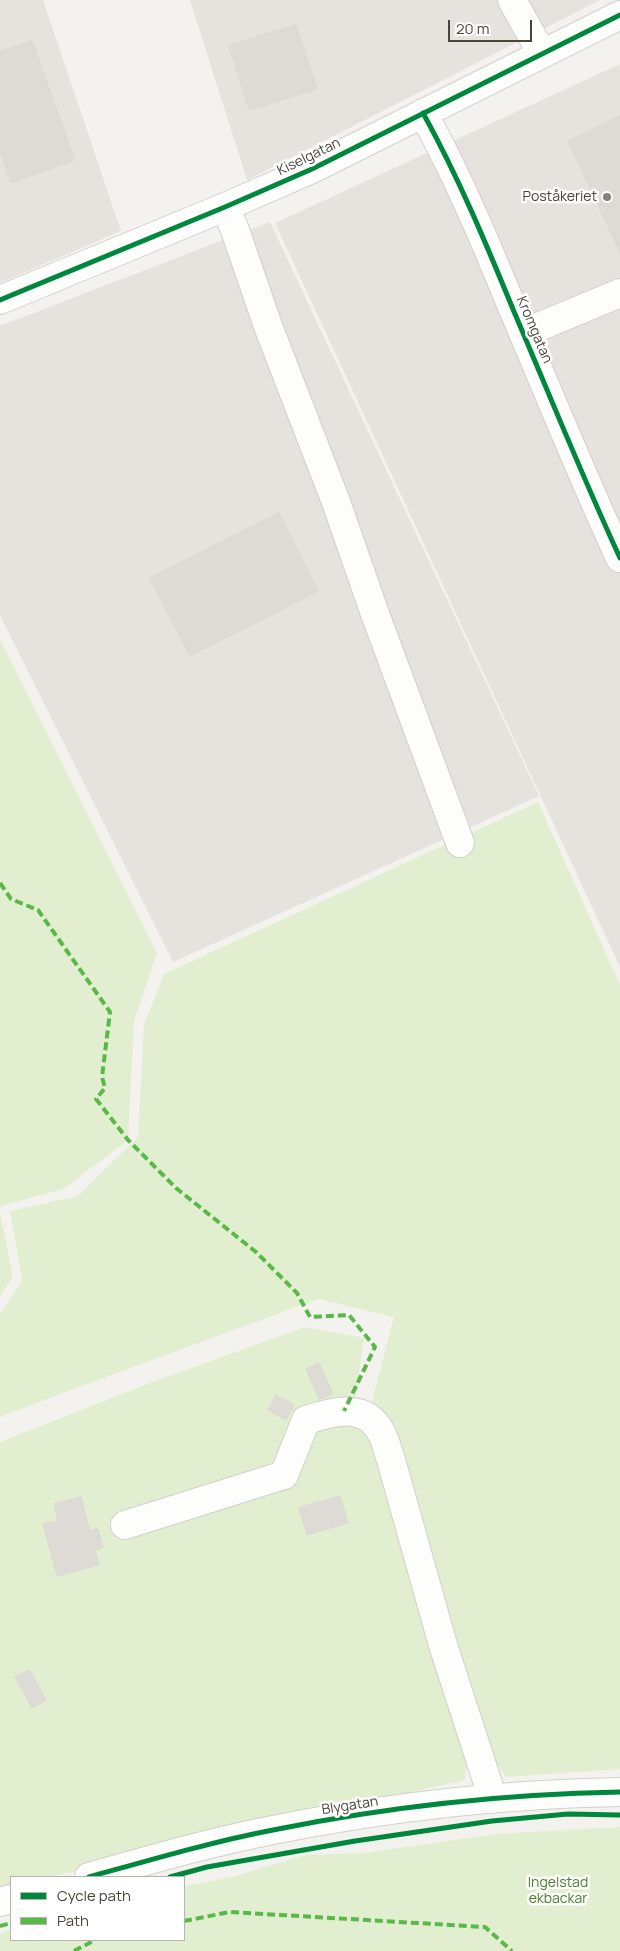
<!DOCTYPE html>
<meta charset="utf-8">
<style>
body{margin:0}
#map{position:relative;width:620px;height:1951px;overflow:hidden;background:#f4f2ee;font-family:Manrope,sans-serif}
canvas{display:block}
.legend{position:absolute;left:10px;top:1876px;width:175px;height:65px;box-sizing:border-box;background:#fff;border:1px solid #b7b4b0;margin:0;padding:6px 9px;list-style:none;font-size:15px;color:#4b4439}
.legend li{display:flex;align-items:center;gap:10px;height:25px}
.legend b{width:25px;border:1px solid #b7b4b0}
.scale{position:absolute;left:448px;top:20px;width:84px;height:22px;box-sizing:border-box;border:2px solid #4b4439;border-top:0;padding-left:6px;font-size:15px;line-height:18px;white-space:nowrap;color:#4b4439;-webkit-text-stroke:4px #fff;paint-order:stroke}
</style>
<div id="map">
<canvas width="620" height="1951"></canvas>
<ul class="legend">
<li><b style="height:6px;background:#00873e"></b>Cycle path</li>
<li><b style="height:6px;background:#58b947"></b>Path</li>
</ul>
<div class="scale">20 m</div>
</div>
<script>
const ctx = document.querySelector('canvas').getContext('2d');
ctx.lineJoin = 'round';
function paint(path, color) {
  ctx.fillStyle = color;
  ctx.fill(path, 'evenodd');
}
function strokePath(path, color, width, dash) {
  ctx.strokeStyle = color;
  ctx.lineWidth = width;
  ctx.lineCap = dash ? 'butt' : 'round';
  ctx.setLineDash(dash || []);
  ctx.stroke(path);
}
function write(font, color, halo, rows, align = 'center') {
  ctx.font = font + ' Manrope,sans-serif';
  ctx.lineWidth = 5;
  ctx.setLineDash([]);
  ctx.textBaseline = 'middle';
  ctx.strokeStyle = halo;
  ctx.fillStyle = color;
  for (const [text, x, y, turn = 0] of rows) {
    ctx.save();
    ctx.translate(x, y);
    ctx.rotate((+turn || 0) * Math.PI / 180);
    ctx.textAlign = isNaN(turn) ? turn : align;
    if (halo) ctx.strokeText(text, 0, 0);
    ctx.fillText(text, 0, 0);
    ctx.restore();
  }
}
const industrial = new Path2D(`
 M0 0H43L121 231 0 283Z
 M190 0H600L247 180Z
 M620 64V967L275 223Z
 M270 222 539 796 173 962 0 615V326Z`);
const green = new Path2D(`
 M0 639 157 953 134 1022 128 1140 63 1189 0 1206Z
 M538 802 620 985V1769L506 1777 490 1753 395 1425 371 1405 394 1317 318 1299 68 1391 0 1417V1314L22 1280 10 1211 78 1196 138 1137 144 1025 164 974Z
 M0 1213 13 1277 0 1296Z
 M305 1327 364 1338 354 1407 382 1447 469 1758 464 1780 51 1877H11V1887L0 1889V1442L150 1383Z
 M620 1827V1951H0V1933L11 1929V1940H184V1886L228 1878 306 1855 364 1853 496 1834Z`);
const building = new Path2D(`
 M296 25 317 89 249 110 229 46Z
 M32 41 75 160 11 183 0 152V52Z
 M620 116V252L568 142Z
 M279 513 318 591 190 656 150 578Z
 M319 1363 333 1394 319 1399 306 1369Z
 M276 1395 294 1405 286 1420 268 1410Z
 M340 1496 348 1523 307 1535 299 1508Z
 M81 1497 90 1531 98 1529 103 1548 95 1550 99 1565 57 1576 43 1524 58 1521 54 1504Z
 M30 1670 46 1700 32 1708 15 1677Z`);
const minor = new Path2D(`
 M512 0 542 54
 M423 113C459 178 487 246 515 314 550 396 583 478 620 558
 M225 207 235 230 268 326 336 502 374 611 460 843
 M0 300 225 207 312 169 620 15
 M524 333 620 293
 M125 1525 284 1475 306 1420C333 1412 366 1401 382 1434 386 1442 388 1452 391 1460L443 1645 493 1799
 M89 1877C150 1860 211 1842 273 1830 387 1807 504 1794 620 1792
 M0 1902 11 1899`);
const quiet = new Path2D(`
 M0 883 11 899 38 910 110 1012 102 1077 105 1088 96 1099 128 1140 176 1188 256 1252 297 1293 310 1317 349 1315 375 1347 344 1411
 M184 1921 230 1912 485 1927 512 1951
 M0 1926 11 1923
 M74 1951 95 1940`);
const cycleway = new Path2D(`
 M423 113C459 178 487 246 515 314 550 396 583 478 620 558
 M0 300 225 207 312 169 620 15
 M89 1877C150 1860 211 1842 273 1830 387 1807 504 1794 620 1792
 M170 1877 207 1867 355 1841 492 1821 568 1814 620 1815`);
const markers = [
 [607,197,5,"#868178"]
];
const streetNames = [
 ["Kiselgatan",309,157,-26],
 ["Kromgatan",534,330,67],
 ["Blygatan",350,1806,-9]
];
const poiNames = [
 ["Poståkeriet",597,197]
];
const parkNames = [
 ["Ingelstad",558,1883],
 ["ekbackar",558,1899]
];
paint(industrial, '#e6e2de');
paint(green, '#e1eecf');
paint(building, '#dedbd6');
strokePath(building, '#dcd9d4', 1);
strokePath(minor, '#d2d0cb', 30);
strokePath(minor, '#fdfdfc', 28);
strokePath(quiet, '#58b947', 4, [8, 4]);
strokePath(cycleway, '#00873e', 5);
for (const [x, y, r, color] of markers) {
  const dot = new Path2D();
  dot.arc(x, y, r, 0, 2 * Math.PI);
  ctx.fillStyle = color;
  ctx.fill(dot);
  strokePath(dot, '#fff', 2);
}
write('14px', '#4b4439', '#fff', streetNames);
write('14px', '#4b4439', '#fff', poiNames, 'right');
write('14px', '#4a7f2a', '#fff', parkNames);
</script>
